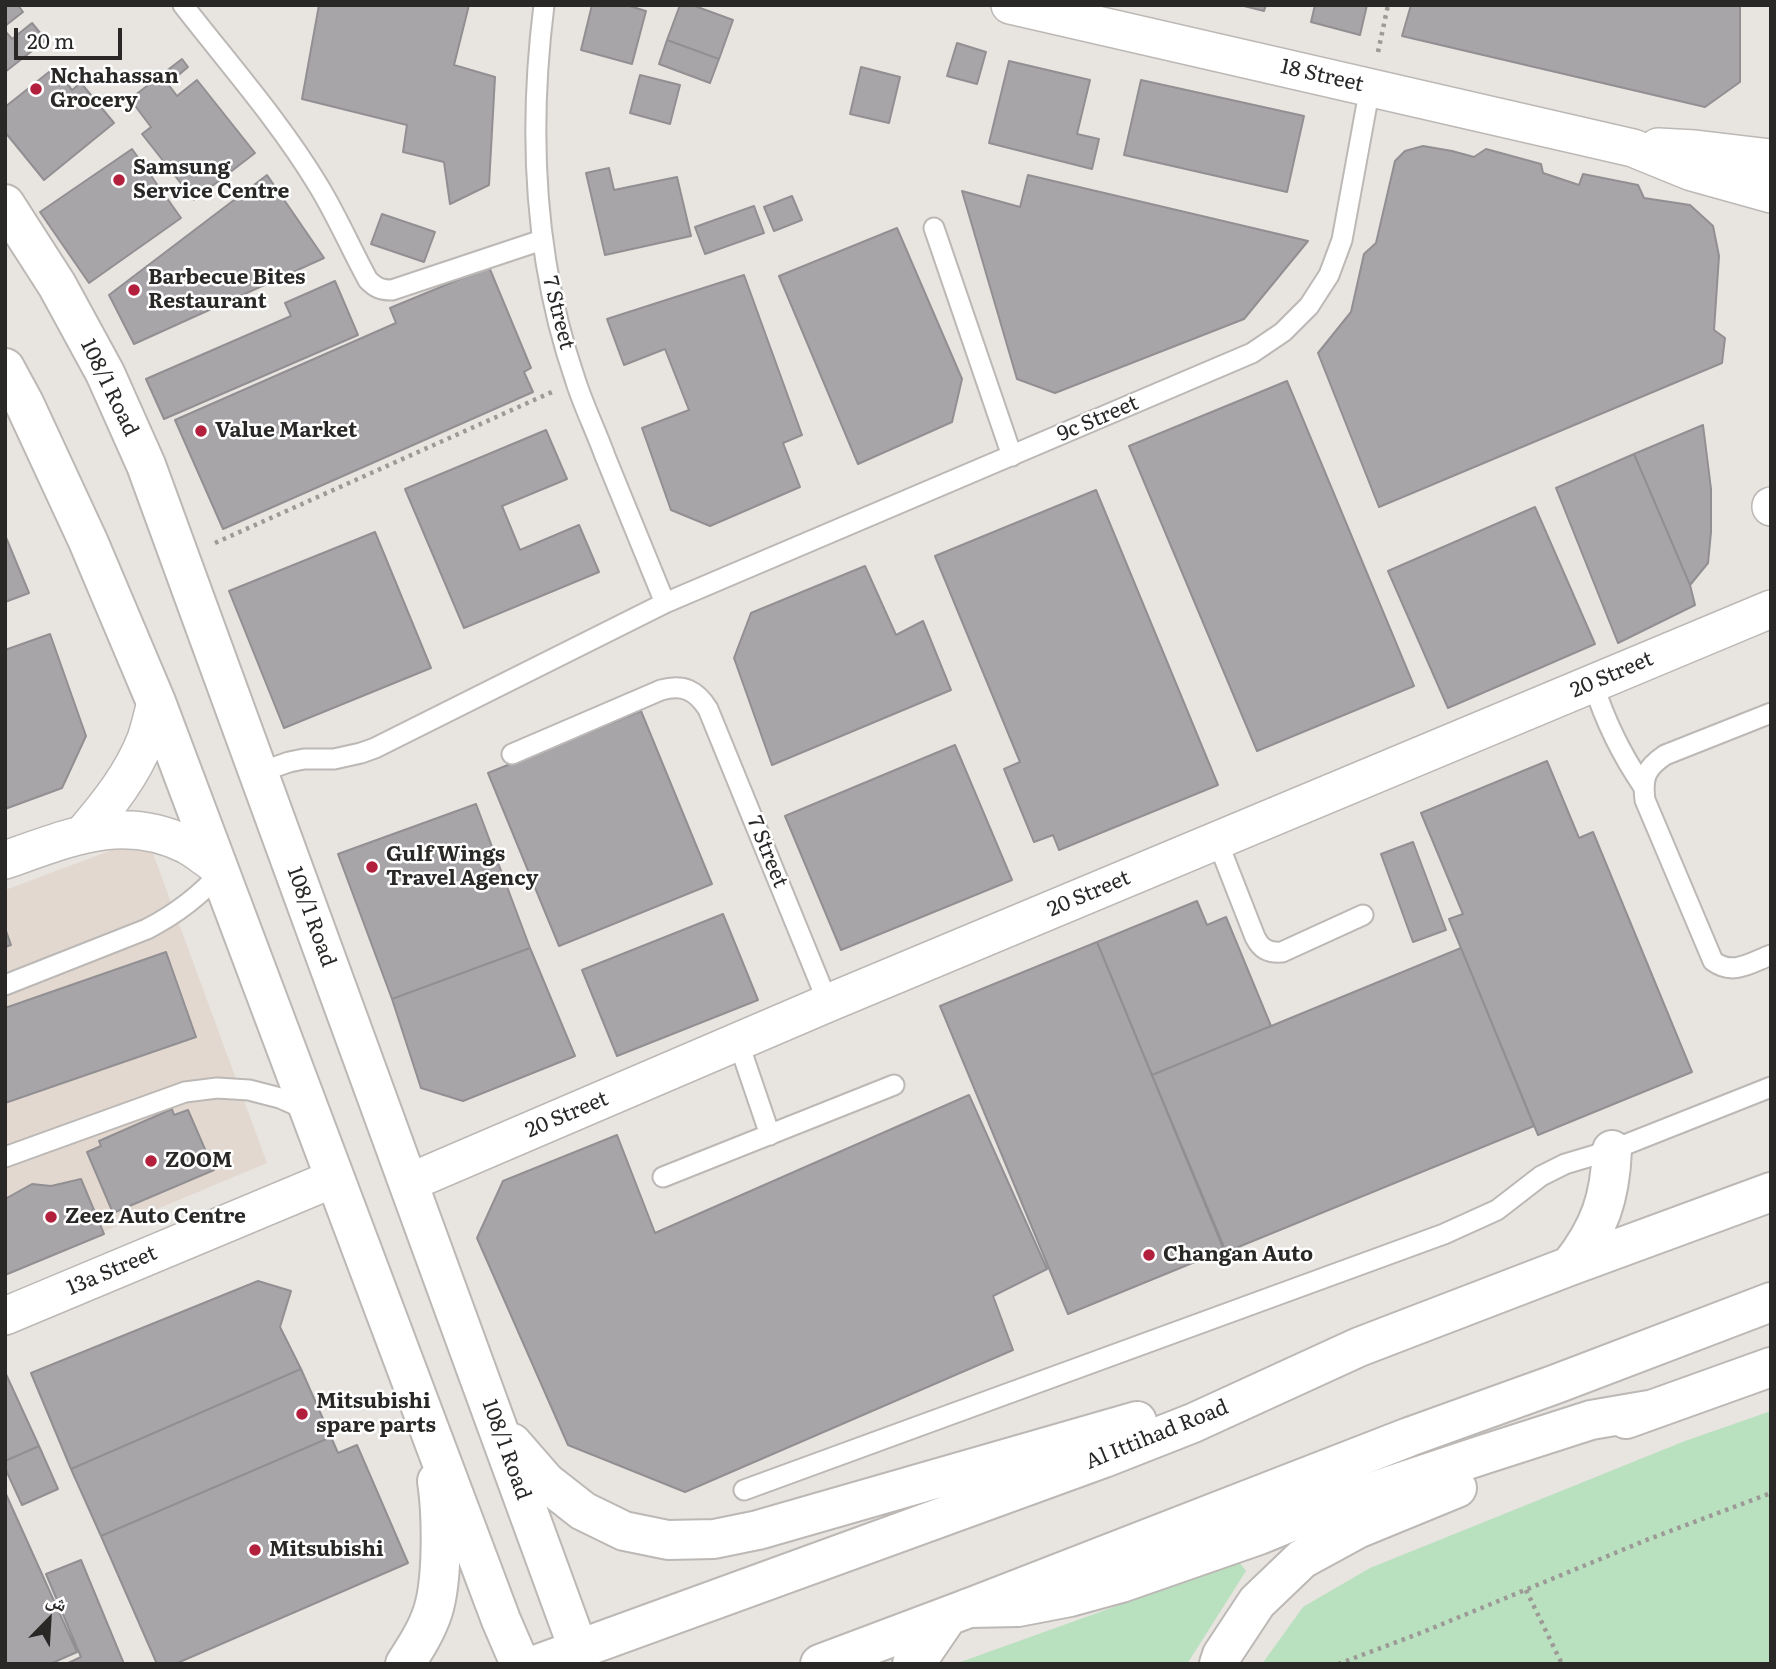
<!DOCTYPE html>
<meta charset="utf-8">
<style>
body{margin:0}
#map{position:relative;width:1776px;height:1669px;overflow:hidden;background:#e8e4e0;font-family:Literata,"Noto Naskh Arabic",serif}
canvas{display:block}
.frame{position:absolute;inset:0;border:7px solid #292827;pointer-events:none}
.north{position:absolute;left:14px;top:1585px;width:70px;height:70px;-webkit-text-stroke:5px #fff;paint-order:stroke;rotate:24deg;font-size:19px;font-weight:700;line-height:28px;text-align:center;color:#292827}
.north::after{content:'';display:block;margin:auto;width:24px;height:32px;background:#292827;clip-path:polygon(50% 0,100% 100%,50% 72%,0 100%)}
.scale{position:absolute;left:14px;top:28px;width:108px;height:32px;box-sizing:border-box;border:4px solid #292827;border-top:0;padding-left:9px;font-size:21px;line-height:24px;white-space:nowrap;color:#292827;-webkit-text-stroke:5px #fff;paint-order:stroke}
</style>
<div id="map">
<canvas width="1776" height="1669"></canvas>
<div class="frame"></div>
<div class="north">ش</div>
<div class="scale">20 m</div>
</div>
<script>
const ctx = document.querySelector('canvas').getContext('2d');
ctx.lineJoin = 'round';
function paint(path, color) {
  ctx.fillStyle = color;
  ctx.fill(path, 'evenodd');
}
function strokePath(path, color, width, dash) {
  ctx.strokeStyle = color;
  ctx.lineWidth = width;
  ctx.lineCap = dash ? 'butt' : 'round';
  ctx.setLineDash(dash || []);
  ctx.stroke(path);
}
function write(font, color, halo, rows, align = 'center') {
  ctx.font = font + ' Literata,serif';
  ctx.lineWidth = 5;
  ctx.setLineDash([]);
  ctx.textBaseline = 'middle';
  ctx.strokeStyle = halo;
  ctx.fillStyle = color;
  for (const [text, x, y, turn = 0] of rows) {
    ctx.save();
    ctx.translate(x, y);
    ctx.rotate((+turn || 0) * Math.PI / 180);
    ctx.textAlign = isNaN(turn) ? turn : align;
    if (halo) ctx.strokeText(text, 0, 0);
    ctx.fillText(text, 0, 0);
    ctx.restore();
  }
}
const built = new Path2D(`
 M147 837 267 1163 5 1273V890Z`);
const green = new Path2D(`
 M1771 1411V1664H1262L1303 1607 1370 1568 1685 1441Z
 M1239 1562 1246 1571 1187 1664H955Z`);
const building = new Path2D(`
 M8 5H18L23 12 5 26V7Z
 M319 5H469L454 65 495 77 489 185 450 204 444 162 403 152 407 125 302 99Z
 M592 5H626L646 11 632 64 581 50Z
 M680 5H692L733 20 719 59 667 40Z
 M1240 5H1266L1264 11Z
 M1315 5H1367L1360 35 1311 22Z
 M1411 5H1740V82L1705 107 1402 36Z
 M32 23 46 40 5 72V31L12 39Z
 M667 40 719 59 710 83 659 64Z
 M957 43 986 52 977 84 947 76Z
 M182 59 188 67 168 84 177 96 197 80 255 153 194 200 142 134 151 127 130 99Z
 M1009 61 1090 80 1077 134 1099 139 1092 169 989 143Z
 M861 67 900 77 889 123 850 114Z
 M54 68 72 90 81 83 114 123 44 180 5 132V107Z
 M640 75 680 85 670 124 630 113Z
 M1141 80 1304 116 1287 192 1124 155Z
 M1423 146 1452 151 1474 157 1486 149 1541 164 1543 173 1579 185 1583 174 1638 185 1644 198 1690 205 1713 226 1719 256 1714 330 1725 338 1722 363 1379 507 1318 353 1351 312 1364 254 1376 243 1395 161 1405 151Z
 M132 149 181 218 89 283 40 212Z
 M609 168 614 190 677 177 691 236 605 255 586 173Z
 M267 175 324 258 134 344 109 295Z
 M1028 175 1308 241 1244 319 1055 393 1017 379 962 191 1020 207Z
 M792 196 802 220 774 231 764 207Z
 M754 206 764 233 705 254 695 227Z
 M382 214 435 232 424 262 371 244Z
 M897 228 962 379 952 422 858 464 779 276Z
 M489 267 531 368 524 372 533 392 223 529 175 420 396 323 390 308Z
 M744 275 802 435 783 443 800 487 710 526 671 510 642 428 689 410 665 349 624 365 607 319Z
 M335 281 358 335 164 419 146 379 291 316 285 303Z
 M1287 381 1414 686 1257 751 1129 446Z
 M1703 425 1711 489V532L1708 563 1690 585 1634 454Z
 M546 430 567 479 502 506 520 550 579 525 599 572 464 628 405 489Z
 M1634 454 1690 585 1695 605 1618 643 1556 488Z
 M1096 490 1218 785 1059 850 1053 835 1034 842 1004 769 1020 762 935 556Z
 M1535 507 1595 644 1448 708 1388 571Z
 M375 532 431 668 284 728 229 591Z
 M5 535 29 593 5 602Z
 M865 566 896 635 923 621 951 690 772 765 734 658 751 613Z
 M50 634 86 736 62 788 5 809V650Z
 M641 711 712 884 559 946 488 773Z
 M955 745 1012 880 841 950 785 816Z
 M1547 761 1579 838 1593 832 1692 1072 1538 1135 1449 919 1463 914 1421 813Z
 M476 804 530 948 392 999 338 854Z
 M1413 842 1446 930 1413 942 1381 854Z
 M1197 901 1207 925 1226 917 1271 1026 1152 1075 1097 942Z
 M723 914 758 1000 617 1056 582 970Z
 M5 928 11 945 5 947Z
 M1097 942 1224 1250 1068 1314 940 1006Z
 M530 948 575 1056 463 1101 421 1088 392 999Z
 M1461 948 1534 1126 1226 1252 1152 1075Z
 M166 952 196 1037 5 1103V1008Z
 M969 1095 1047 1269 993 1296 1013 1350 685 1492 568 1445 477 1238 503 1181 617 1135 655 1233Z
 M172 1109 174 1115 188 1110 214 1170 113 1213 87 1152 101 1146 99 1141Z
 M81 1179 104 1234 5 1275V1199L32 1184 51 1186Z
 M258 1281 291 1291 280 1327 301 1369 71 1469 31 1373Z
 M301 1369 331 1437 101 1536 71 1469Z
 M5 1372 39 1446 5 1461Z
 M331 1437 338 1453 357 1445 408 1563 175 1664H157L101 1536Z
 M39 1446 58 1489 22 1505 5 1468V1461Z
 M5 1492 77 1652 50 1664H5Z
 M81 1560 124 1664H66L81 1657 46 1574Z`);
const path = new Path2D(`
 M1378 52 1388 5
 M215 543 552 392
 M1526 1590 1562 1664
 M1338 1664 1423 1632 1649 1539 1771 1493`);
const lane = new Path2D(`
 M183 5C228 63 280 122 318 185 337 216 351 249 368 280 376 288 381 290 392 290L542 240
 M544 5C528 132 534 261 576 382 584 407 596 431 605 456 625 505 645 554 665 603
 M934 228 1012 456
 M1593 683C1605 721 1621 754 1643 786
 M1771 713 1665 755C1646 768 1642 777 1645 800L1713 961C1733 976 1750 963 1771 955
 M512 754 661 690C683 684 696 690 708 709L828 1003
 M258 773 289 762 304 759H334L361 753 375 748 665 603 1252 353 1283 332 1309 306 1329 275 1342 240 1370 87
 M1217 840 1255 937C1261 949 1268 953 1282 952L1363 915
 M5 985 147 929C176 914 199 897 221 872
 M738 1041 770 1135
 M5 1157 185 1092 217 1088 249 1090 280 1098 307 1110
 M663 1177 894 1085
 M744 1490 1444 1234 1497 1210 1541 1176 1565 1164 1612 1150 1771 1087`);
const street = new Path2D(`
 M1010 5 1633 148 1692 172 1771 194
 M1658 147 1695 149 1771 158
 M1771 506V507
 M83 834C108 805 132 775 146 739 150 727 153 714 156 702
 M5 860C69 838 122 813 187 845 198 851 208 860 218 866
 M408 1183 828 1003 1771 609
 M5 1316 335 1178`);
const secondary = new Path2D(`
 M5 204 57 285 105 373 146 465 578 1648 579 1664
 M5 368 24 403 88 541 156 702 501 1620 520 1664
 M1570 1266C1600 1228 1610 1198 1612 1150
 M512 1443 546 1482 583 1511 624 1531 668 1540 714 1539 758 1530 1137 1421
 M405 1664C416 1647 427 1630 433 1611 443 1579 442 1514 437 1481
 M538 1664 1104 1458 1193 1423 1359 1347 1570 1266 1771 1192
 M820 1664 969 1608 1409 1437 1556 1384 1771 1302
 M912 1664 922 1654 948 1616`);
const primary = new Path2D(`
 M1626 1419 1771 1367
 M969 1608 1018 1607 1070 1597 1121 1583 1259 1535 1335 1504 1479 1456 1591 1420 1649 1410
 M1219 1664 1222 1655 1257 1602 1302 1559 1357 1529 1457 1488`);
const markers = [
 [36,89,7,"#b3203e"],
 [119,180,7,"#b3203e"],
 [134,290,7,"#b3203e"],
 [201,431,7,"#b3203e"],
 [372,867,7,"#b3203e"],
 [151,1161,7,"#b3203e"],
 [51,1217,7,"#b3203e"],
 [1149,1255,7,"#b3203e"],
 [302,1414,7,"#b3203e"],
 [255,1550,7,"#b3203e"]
];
const streetNames = [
 ["18 Street",1322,76,13],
 ["7 Street",558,313,76],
 ["108/1 Road",109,388,64],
 ["9c Street",1098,419,-23],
 ["20 Street",1612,675,-23],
 ["7 Street",767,852,68],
 ["20 Street",1089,894,-23],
 ["108/1 Road",311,917,70],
 ["20 Street",567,1115,-23],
 ["13a Street",112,1271,-23],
 ["Al Ittihad Road",1157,1435,-22],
 ["108/1 Road",506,1450,70]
];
const poiNames = [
 ["Nchahassan",50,77],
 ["Grocery",50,101],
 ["Samsung",133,168],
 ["Service Centre",133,192],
 ["Barbecue Bites",148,278],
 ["Restaurant",148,302],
 ["Value Market",215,431],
 ["Gulf Wings",386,855],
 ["Travel Agency",386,879],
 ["ZOOM",165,1161],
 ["Zeez Auto Centre",65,1217],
 ["Changan Auto",1163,1255],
 ["Mitsubishi",316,1402],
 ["spare parts",316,1426],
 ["Mitsubishi",269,1550]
];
paint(built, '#e3d8d0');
paint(green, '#b9e0bf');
paint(building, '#a8a5a9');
strokePath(building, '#928f93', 2);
strokePath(lane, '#bcb8b5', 23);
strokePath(street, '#bcb8b5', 40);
strokePath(secondary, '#bcb8b5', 42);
strokePath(primary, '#bcb8b5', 42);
strokePath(path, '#9c9996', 4.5, [3.5, 5]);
strokePath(lane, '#fff', 19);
strokePath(street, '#fff', 37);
strokePath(secondary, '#fff', 38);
strokePath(primary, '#fff', 38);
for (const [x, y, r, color] of markers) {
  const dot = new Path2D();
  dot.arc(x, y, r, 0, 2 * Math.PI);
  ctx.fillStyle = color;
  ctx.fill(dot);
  strokePath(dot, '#fff', 2.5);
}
write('21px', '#292827', '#fff', streetNames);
write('bold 21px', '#292827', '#fff', poiNames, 'left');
</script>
